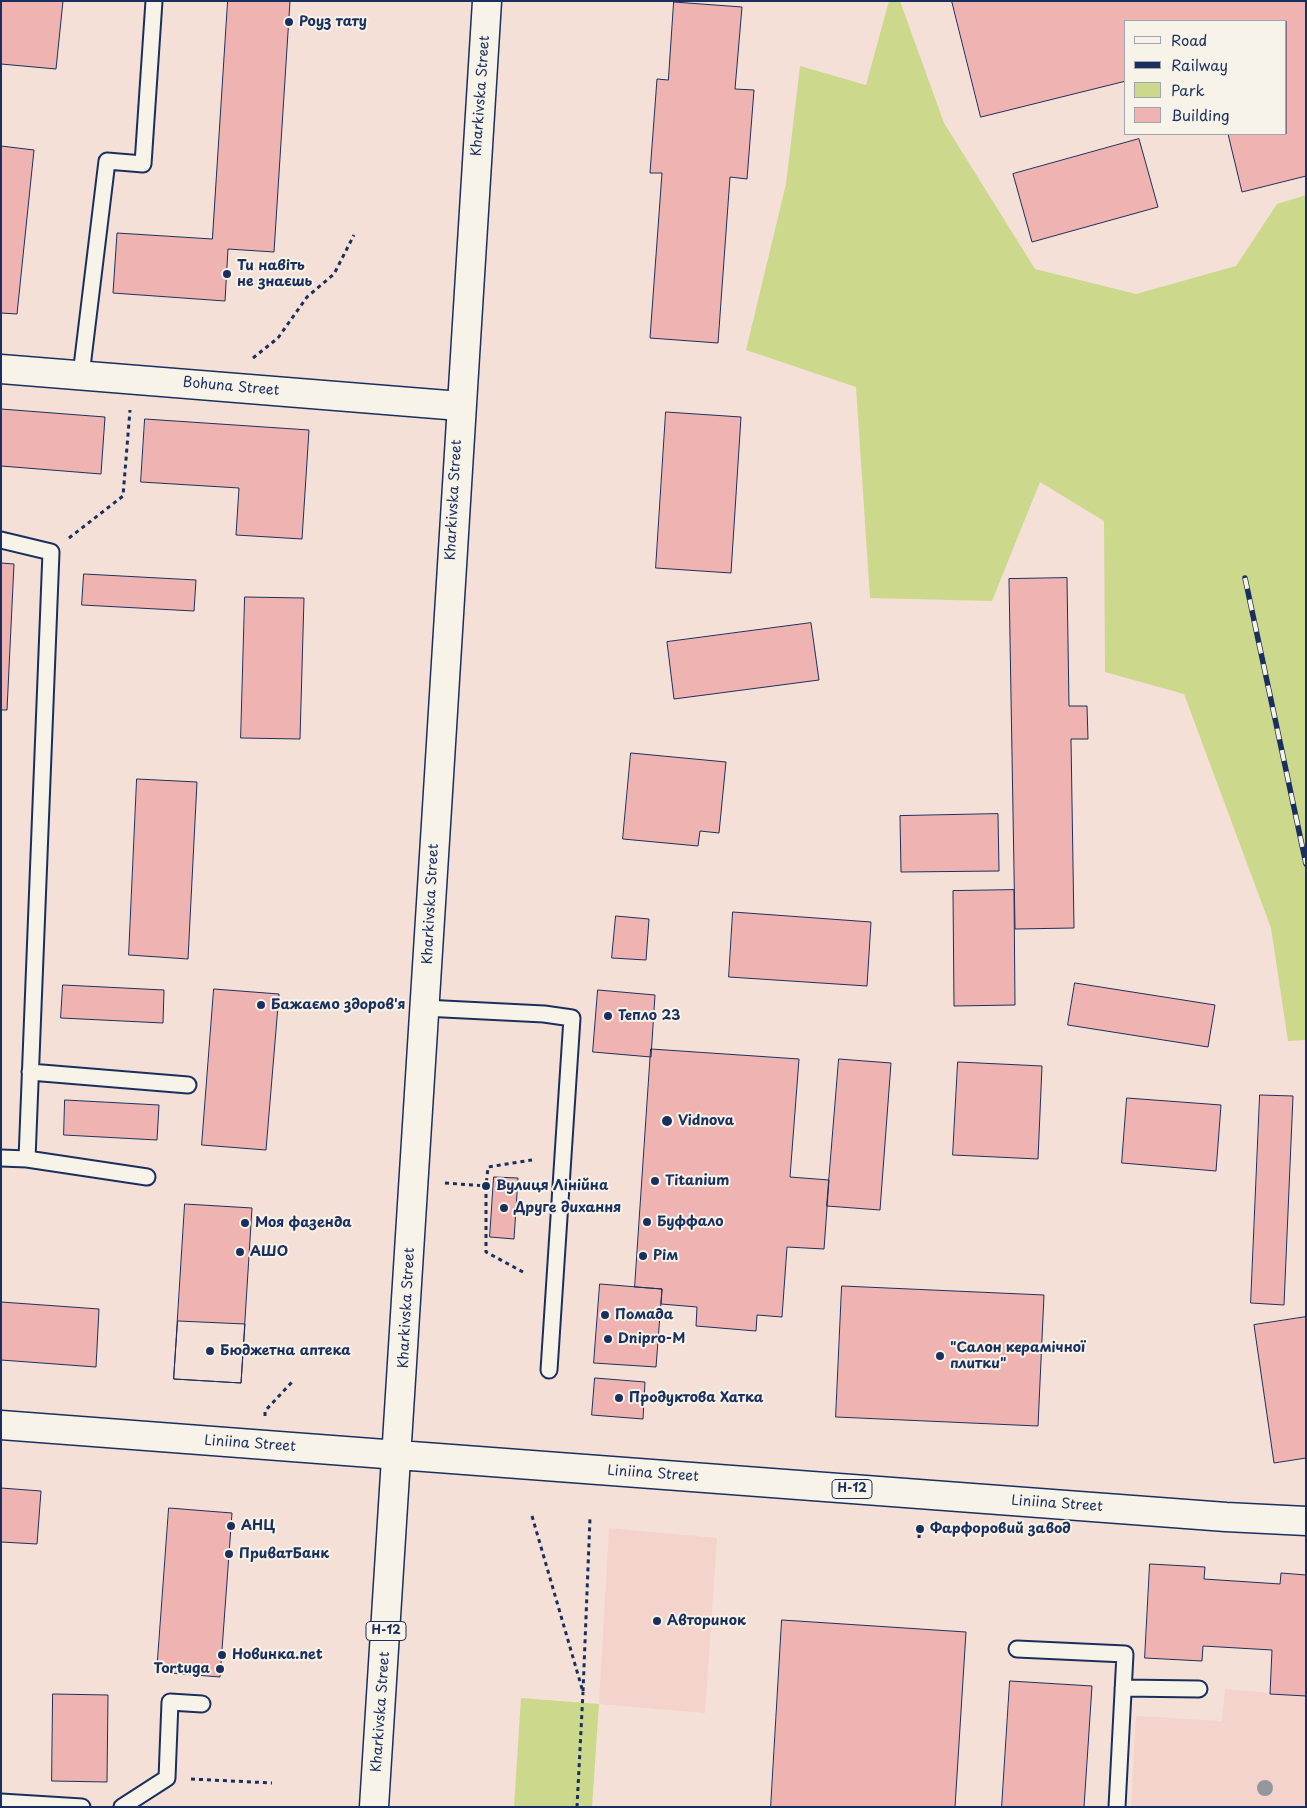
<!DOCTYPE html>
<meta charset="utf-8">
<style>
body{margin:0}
#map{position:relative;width:1307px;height:1808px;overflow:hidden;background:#f5e0d8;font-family:"Playpen Sans",sans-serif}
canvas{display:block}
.frame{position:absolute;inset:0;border:2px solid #1b2f5e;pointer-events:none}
.legend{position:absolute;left:1124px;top:20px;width:162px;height:115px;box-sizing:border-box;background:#f7f3e8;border:1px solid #9fa5b1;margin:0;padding:6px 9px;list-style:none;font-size:15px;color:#1b2f5e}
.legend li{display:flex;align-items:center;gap:10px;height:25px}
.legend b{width:25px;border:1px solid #9fa5b1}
</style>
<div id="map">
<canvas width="1307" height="1808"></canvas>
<div class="frame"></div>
<ul class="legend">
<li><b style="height:6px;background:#f7f3e8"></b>Road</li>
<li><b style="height:6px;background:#1b2f5e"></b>Railway</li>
<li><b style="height:14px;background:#ccd88c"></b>Park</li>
<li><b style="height:14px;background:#efb4b1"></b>Building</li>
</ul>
</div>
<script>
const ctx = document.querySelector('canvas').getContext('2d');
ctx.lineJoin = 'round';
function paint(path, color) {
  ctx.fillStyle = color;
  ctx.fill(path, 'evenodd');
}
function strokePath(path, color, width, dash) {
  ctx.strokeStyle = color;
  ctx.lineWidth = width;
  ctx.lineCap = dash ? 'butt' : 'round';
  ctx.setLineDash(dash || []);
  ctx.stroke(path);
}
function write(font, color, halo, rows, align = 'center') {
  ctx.font = font + ' "Playpen Sans",sans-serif';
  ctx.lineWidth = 4;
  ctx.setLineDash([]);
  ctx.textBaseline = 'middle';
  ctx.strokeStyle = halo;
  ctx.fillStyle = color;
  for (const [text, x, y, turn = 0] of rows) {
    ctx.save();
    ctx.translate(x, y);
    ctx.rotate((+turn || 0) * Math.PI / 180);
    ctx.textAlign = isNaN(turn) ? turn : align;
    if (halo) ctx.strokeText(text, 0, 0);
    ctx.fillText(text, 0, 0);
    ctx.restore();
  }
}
const built = new Path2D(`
 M609 1528 717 1538 705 1713 599 1704Z
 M1225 1689 1306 1696V1807H1131L1136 1716 1222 1721Z`);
const green = new Path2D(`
 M889 1H900L944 123 1035 269 1136 294 1236 266 1277 204 1306 195V1040L1288 1041 1271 928 1184 694 1105 672 1104 521 1040 482 992 601 870 598 856 387 746 350 786 184 800 66 866 85Z
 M521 1698 599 1704 592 1807H514Z`);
const building = new Path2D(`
 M1 1H63L56 69 1 64Z
 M228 1H290L274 252 228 249 225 301 113 293 117 233 212 239Z
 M952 1H1306V176L1242 192 1228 134H1286V21H1126V81L981 117Z
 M674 2 742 7 735 89 754 90 747 179 730 177 718 343 650 338 662 173H650L657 79 668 80Z
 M1139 139 1158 207 1032 242 1013 174Z
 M1 146 34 150 17 314 1 313Z
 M1 409 105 417 101 474 1 466Z
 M666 412 741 417 731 573 656 568Z
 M145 419 309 430 302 539 236 535 239 488 141 482Z
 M1 563 14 564 7 710H1Z
 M84 574 196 580 194 611 82 605Z
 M1067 578 1069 706H1087L1088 739H1071L1074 928 1015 929 1009 579Z
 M245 597 304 598 300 739 241 738Z
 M811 623 819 680 674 699 667 642Z
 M631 753 726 762 719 833 700 831 698 846 623 839Z
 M137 779 197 782 188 959 129 955Z
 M998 814 999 871 901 872 900 816Z
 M1014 890 1015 1005 954 1006 953 891Z
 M733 912 871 922 867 986 729 977Z
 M616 916 649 919 646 960 612 958Z
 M1075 983 1215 1005 1208 1047 1068 1025Z
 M63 985 164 990 163 1023 61 1018Z
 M214 989 279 994 266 1150 202 1145Z
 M598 990 655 995 651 1057 593 1052Z
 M651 1049 799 1059 790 1177 829 1180 824 1249 787 1247 782 1317 757 1315 756 1331 696 1326 697 1307 661 1304 662 1289 635 1287Z
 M839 1059 891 1063 880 1210 827 1206Z
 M958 1062 1042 1066 1038 1159 953 1155Z
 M1260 1095 1293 1096 1284 1305 1251 1303Z
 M1127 1098 1221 1105 1216 1171 1122 1163Z
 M65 1100 159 1105 157 1140 64 1135Z
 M494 1177 518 1178 514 1239 490 1237Z
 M185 1204 252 1208 241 1383 174 1379Z
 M600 1284 662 1289 656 1367 594 1363Z
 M842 1286 1044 1295 1038 1426 836 1417Z
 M1 1302 99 1309 96 1367 1 1360Z
 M1306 1317V1458L1274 1463 1254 1325Z
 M178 1321 245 1324 241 1383 174 1379Z
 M595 1378 645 1382 643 1419 592 1415Z
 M1 1488 41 1491 37 1544 1 1542Z
 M169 1508 232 1513 220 1677 157 1672Z
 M1150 1564 1205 1567 1204 1579 1280 1584 1281 1573 1306 1575V1696L1270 1694 1272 1650 1203 1646 1202 1661 1145 1658Z
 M782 1620 966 1632 955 1807H771Z
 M1010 1681 1092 1686 1084 1807H1002Z
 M53 1694 108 1695 107 1782 52 1781Z`);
const path = new Path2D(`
 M253 358 278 338 307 297 334 274 354 235
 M69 538 123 496 130 410
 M445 1183 486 1186
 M523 1272 486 1252V1186L488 1167 532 1160
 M265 1416V1411L292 1382
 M532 1516 583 1692 590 1518
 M919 1538 920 1524
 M191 1779 272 1783
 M577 1807 583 1692`);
const lane = new Path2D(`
 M81 375 107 161 143 164 154 1
 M1 540 51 552 27 1159 147 1177
 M424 1008 544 1014 572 1018 549 1370
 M30 1072 188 1085
 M1 1158 27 1159
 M1017 1649 1125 1654 1117 1807
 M1123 1688 1199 1689
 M1 1802 82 1807
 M122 1807 167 1778 170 1702 202 1704`);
const street = new Path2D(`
 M1 1425 398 1455`);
const secondary = new Path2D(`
 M1 369 460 406`);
const primary = new Path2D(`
 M398 1455 1226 1517 1306 1521
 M374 1807C416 1205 447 603 487 1`);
const rail = new Path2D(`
 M1245 578 1306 864`);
const trees = [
 [1265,1788]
];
const markers = [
 [289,22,5,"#1b2f5e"],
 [227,274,5,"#1b2f5e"],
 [261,1005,5,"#1b2f5e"],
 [608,1016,5,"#1b2f5e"],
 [667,1121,6,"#1b2f5e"],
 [655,1181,5,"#1b2f5e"],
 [486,1186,5,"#1b2f5e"],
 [504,1208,5,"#1b2f5e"],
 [647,1222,5,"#1b2f5e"],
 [245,1223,5,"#1b2f5e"],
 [240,1252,5,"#1b2f5e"],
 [643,1256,5,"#1b2f5e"],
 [605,1315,5,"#1b2f5e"],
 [608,1339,5,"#1b2f5e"],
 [210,1351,5,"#1b2f5e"],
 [940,1356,5,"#1b2f5e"],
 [619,1398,5,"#1b2f5e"],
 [231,1526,5,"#1b2f5e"],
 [920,1529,5,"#1b2f5e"],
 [229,1554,5,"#1b2f5e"],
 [657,1621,5,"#1b2f5e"],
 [222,1655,5,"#1b2f5e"],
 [220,1669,5,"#1b2f5e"]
];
const shields = [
 [852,1489,40],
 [386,1631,40]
];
const shieldNames = [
 ["Н-12",852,1489],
 ["Н-12",386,1631]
];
const poiNames = [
 ["Роуз тату",299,22],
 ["Ти навіть",237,266],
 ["не знаєшь",237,282],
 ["Бажаємо здоров'я",271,1005],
 ["Тепло 23",618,1016],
 ["Vidnova",678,1121],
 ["Titanium",665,1181],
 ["Вулиця Лінійна",496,1186],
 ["Друге дихання",514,1208],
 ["Буффало",657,1222],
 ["Моя фазенда",255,1223],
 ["АШО",250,1252],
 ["Рім",653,1256],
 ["Помада",615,1315],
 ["Dnipro-M",618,1339],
 ["\"Салон керамічної",950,1348],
 ["плитки\"",950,1364],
 ["Бюджетна аптека",220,1351],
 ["Продуктова Хатка",629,1398],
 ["АНЦ",241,1526],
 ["Фарфоровий завод",930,1529],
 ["ПриватБанк",239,1554],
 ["Авторинок",667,1621],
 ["Новинка.net",232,1655],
 ["Tortuga",210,1669,"right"]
];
const streetNames = [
 ["Kharkivska Street",481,96,-86],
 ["Bohuna Street",231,387,5],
 ["Kharkivska Street",454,500,-87],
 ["Kharkivska Street",431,904,-87],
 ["Kharkivska Street",407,1308,-87],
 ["Liniina Street",250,1444,4],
 ["Liniina Street",653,1474,4],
 ["Liniina Street",1057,1504,4],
 ["Kharkivska Street",381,1712,-86]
];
paint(built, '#f3d3cc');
paint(green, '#ccd88c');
paint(building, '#efb4b1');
strokePath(building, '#1b2f5e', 1);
strokePath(lane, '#1b2f5e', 19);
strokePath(street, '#1b2f5e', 31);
strokePath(secondary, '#1b2f5e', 31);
strokePath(primary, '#1b2f5e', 31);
strokePath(path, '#1b2f5e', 3, [4, 4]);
strokePath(lane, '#f7f3e8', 15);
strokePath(street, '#f7f3e8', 28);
strokePath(secondary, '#f7f3e8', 28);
strokePath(primary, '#f7f3e8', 28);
strokePath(rail, '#1b2f5e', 5.5);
strokePath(rail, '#f7f3e8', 4, [11]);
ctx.fillStyle = '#95969c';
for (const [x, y] of trees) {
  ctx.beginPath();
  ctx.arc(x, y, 8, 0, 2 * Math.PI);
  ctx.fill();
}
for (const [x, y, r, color] of markers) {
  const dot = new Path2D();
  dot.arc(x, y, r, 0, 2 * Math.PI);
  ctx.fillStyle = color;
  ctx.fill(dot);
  strokePath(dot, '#f7f3e8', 2);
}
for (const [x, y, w] of shields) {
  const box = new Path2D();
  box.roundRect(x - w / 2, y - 9.5, w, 19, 4);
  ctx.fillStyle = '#f7f3e8';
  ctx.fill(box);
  strokePath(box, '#1b2f5e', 1);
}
write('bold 12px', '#1b2f5e', null, shieldNames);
write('bold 14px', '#1b2f5e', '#f7f3e8', poiNames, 'left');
write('14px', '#1b2f5e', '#f7f3e8', streetNames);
</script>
